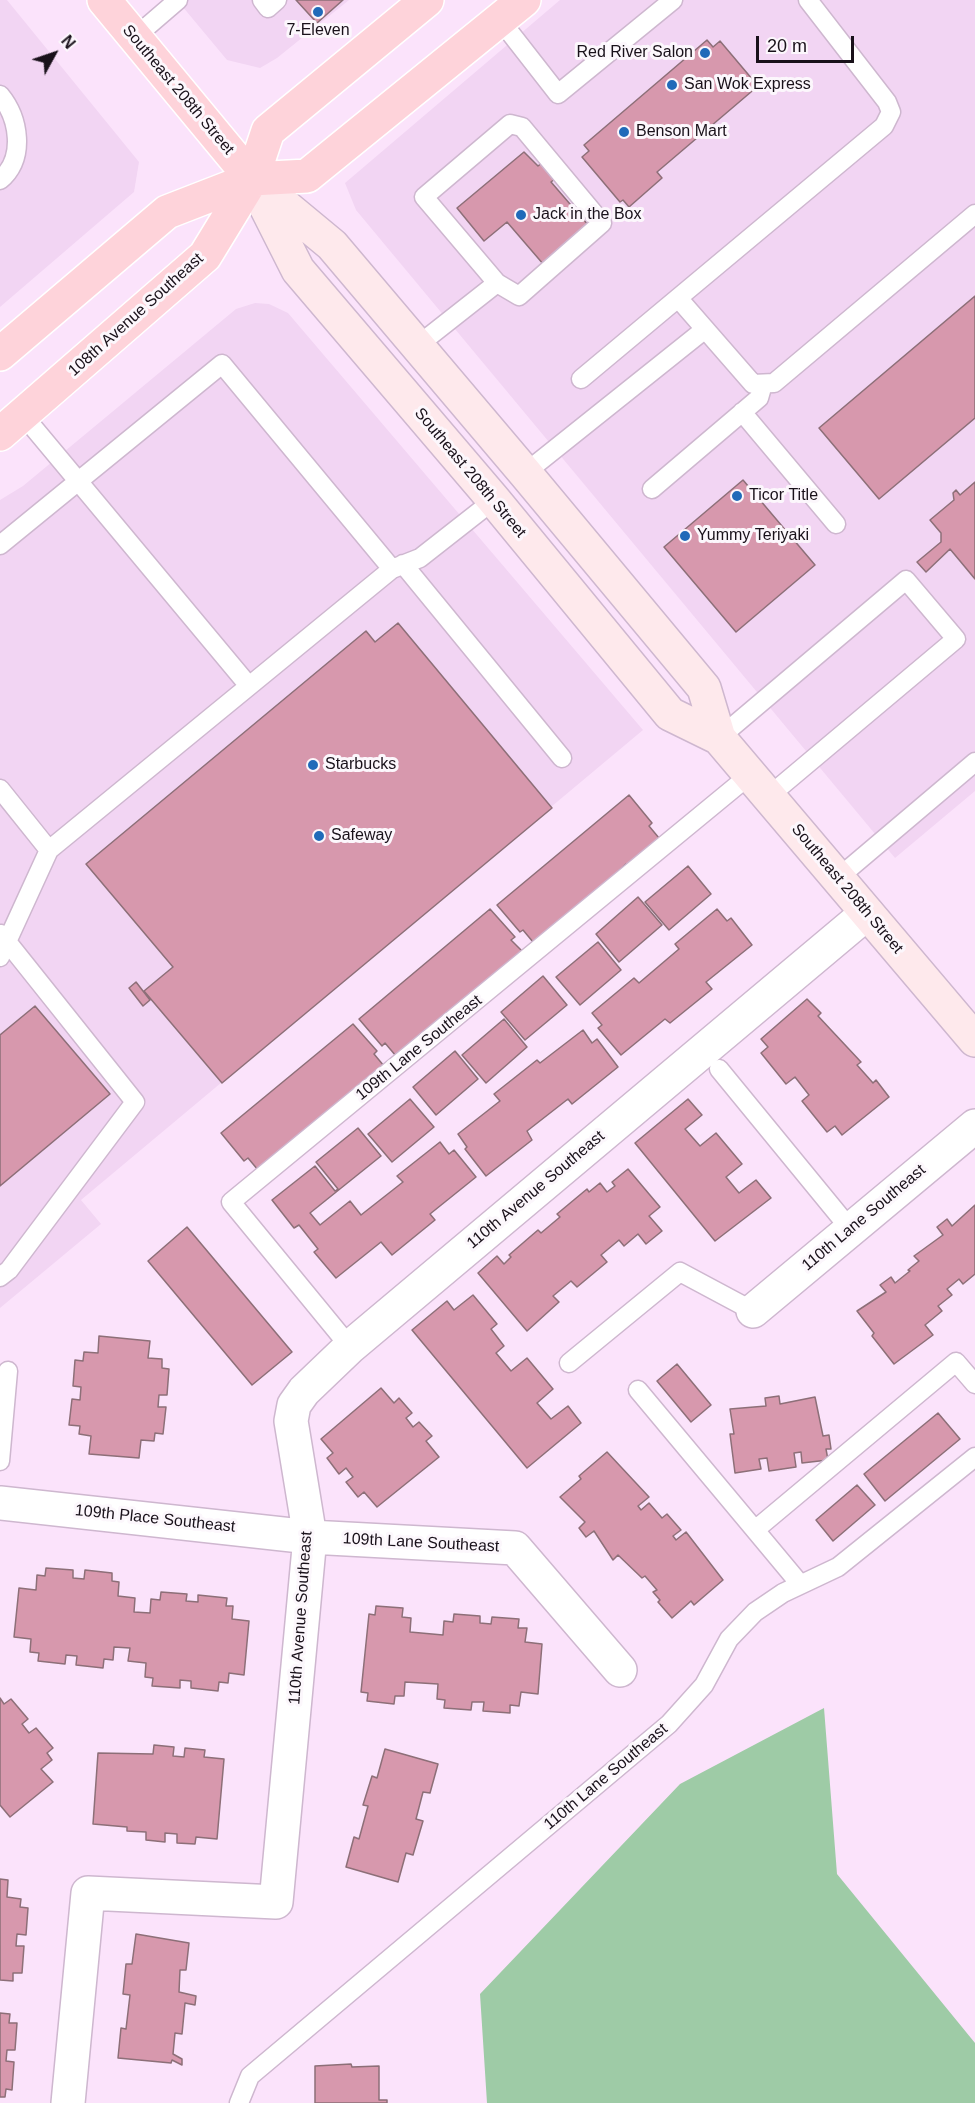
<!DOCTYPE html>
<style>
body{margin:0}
#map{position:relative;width:975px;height:2103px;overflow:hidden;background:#fbe3fb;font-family:Helvetica,sans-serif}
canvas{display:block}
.north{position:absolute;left:24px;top:24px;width:60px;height:60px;-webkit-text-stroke:4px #fcf7fc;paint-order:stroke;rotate:50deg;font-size:16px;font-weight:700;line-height:24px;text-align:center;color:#19111a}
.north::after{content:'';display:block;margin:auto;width:21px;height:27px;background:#19111a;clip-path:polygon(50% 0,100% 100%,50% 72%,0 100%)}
.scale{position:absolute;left:756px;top:36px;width:98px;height:27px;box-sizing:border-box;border:3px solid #19111a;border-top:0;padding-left:8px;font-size:18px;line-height:21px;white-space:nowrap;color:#19111a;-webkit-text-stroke:4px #fcf7fc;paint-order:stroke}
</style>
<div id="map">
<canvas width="975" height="2103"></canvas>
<div class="north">N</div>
<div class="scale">20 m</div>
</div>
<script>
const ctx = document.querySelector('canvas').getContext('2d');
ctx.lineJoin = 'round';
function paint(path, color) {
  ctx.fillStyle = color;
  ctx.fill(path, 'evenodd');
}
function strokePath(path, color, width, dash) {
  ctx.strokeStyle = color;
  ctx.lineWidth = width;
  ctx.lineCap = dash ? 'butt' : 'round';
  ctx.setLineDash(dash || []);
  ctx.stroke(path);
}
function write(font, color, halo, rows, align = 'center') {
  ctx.font = font + ' Helvetica,sans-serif';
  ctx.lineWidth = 6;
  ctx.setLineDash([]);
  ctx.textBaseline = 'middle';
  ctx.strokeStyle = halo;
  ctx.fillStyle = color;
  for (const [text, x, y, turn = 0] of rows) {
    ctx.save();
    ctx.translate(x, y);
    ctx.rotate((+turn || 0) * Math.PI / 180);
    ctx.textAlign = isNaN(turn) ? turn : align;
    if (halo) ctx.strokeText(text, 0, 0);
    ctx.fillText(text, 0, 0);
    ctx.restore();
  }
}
const built = new Path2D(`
 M0 0H7L139 162 134 192 0 307Z
 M177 0H349L277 58 260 68 227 60Z
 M560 0H975V791L895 858 356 210 345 183Z
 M255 303 269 304 288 313 643 730 81 1200 101 1224 0 1308V500L23 486 236 309Z`);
const green = new Path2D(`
 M824 1708 837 1874 975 2043V2103H487L480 1994 680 1784Z`);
const building = new Path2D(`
 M296 0H343L317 23Z
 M707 40 713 47 720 41 758 86 657 172 662 178 629 207 623 200 620 202 582 157 589 151 584 145Z
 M524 152 538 166 543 162 556 178 551 182 589 226 544 265 507 222 484 241 457 208Z
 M975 296V418L879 499 819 428Z
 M743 480 815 565 736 632 664 547Z
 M975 482V579L950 549 926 572 917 562 941 542V533L930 520 954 500 953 493 956 490 960 495Z
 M398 623 552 808 222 1083 144 991 173 967 86 864 366 631 375 642Z
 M629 795 652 823 649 826 659 838 629 866 626 864 587 901 585 899 563 917H567L533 942 523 930 520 932 497 905Z
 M688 866 711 894 669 930 645 902Z
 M638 897 662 925 619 962 596 934Z
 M490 909 515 937 511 940 522 951 508 962 510 964 396 1056 385 1043 382 1046 359 1019Z
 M717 909 727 921 731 918 752 945 706 982 712 989 670 1023 665 1019 621 1055 598 1028 602 1025 592 1013 634 978 639 983 679 949 675 944Z
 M598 942 621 970 580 1005 556 977Z
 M543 976 567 1005 525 1040 501 1012Z
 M136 982 150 1000 143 1006 129 988Z
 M807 999 821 1013 818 1016 861 1062 857 1065 873 1083 876 1080 889 1097 842 1135 835 1126 827 1132 802 1101 809 1095 795 1077 786 1084 761 1053 768 1047 761 1039Z
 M35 1006 110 1094 0 1186V1035Z
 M504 1019 527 1047 486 1083 462 1055Z
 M353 1024 377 1051 374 1054 384 1066 258 1170 248 1158 244 1161 221 1133Z
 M583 1030 592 1043 597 1039 618 1067 572 1104 568 1099 527 1131 532 1140 486 1176 465 1149 467 1147 458 1134 500 1101 494 1094 537 1060 540 1063Z
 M455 1051 478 1079 436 1115 413 1087Z
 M410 1099 434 1127 392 1162 368 1134Z
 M688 1099 702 1115 685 1129 700 1146 716 1133 742 1164 726 1177 739 1193 756 1180 771 1198 715 1241 635 1143Z
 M358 1128 381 1156 310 1213 320 1225 350 1201 361 1215 403 1182 397 1176 440 1142 449 1154 454 1150 476 1177 430 1214 435 1220 392 1255 381 1242 336 1278 314 1252 318 1249 299 1225 294 1228 272 1200 315 1166 335 1191 338 1189 316 1162Z
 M628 1169 660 1207 649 1216 662 1231 646 1244 638 1234 624 1246 619 1240 601 1255 607 1262 577 1287 571 1281 553 1296 559 1302 527 1331 478 1273 497 1256 504 1264 511 1257 509 1255 538 1230 541 1233 560 1217 557 1214 587 1189 589 1192 600 1183 607 1192 615 1186 612 1182Z
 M975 1205V1274L963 1284 959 1279 947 1289 952 1295 938 1306 942 1311 925 1325 933 1335 894 1364 872 1336 874 1333 857 1311 886 1292 880 1285 891 1277 895 1283 910 1271 908 1270 919 1261 914 1256 943 1235 937 1227 947 1219 952 1226Z
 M187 1227 292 1352 252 1385 148 1261Z
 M473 1295 497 1324 491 1329 504 1346 496 1353 511 1371 527 1358 553 1389 537 1403 551 1419 568 1406 581 1423 527 1468 412 1330 447 1301 454 1310Z
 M99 1336 150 1341 148 1358 162 1359V1368L169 1369 167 1395H159L158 1407H166L163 1434 155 1433 154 1441 141 1440 139 1458 89 1454 91 1436 79 1434 80 1426 69 1425 72 1399 80 1400 81 1387 73 1386 75 1360 83 1361 84 1352 98 1353Z
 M677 1364 711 1405 691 1422 657 1381Z
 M381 1388 394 1403 399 1398 412 1413 406 1418 413 1427 419 1422 432 1436 426 1441 439 1457 377 1507 364 1492 358 1497 346 1482 353 1477 346 1468 339 1474 327 1458 333 1453 321 1439Z
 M779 1396 780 1404 815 1397 823 1436 829 1435 831 1449H826L828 1460 802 1463 801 1452 794 1453 796 1467 769 1471 767 1458 759 1459 761 1469 735 1473 730 1434H734L730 1409 766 1406 765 1398Z
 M938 1413 960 1439 885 1501 864 1474Z
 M607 1452 649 1497 638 1506 641 1510 649 1503 662 1518 667 1514 681 1530 673 1536 676 1540 686 1532 723 1580 694 1605 691 1601 672 1618 658 1602 660 1600 653 1592 657 1590 645 1576 642 1578 618 1555 613 1560 594 1531 586 1537 579 1528 585 1522 560 1497 581 1479 579 1476Z
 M857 1485 875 1505 833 1541 816 1520Z
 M46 1568 73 1570V1578L84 1579 85 1570 112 1573V1581L119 1582 118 1596 135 1598 134 1612 150 1613 151 1599 160 1600 161 1592 187 1594 186 1601 198 1602V1595L227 1598 226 1606H233L232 1619 249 1621 244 1675 229 1673 228 1683 219 1682 218 1691 191 1688V1681L180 1680V1688L152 1686 153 1678 145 1677 146 1663 128 1661 130 1648 114 1647 113 1660 104 1659 103 1668 76 1665 77 1656 66 1655 65 1664 38 1661 39 1653 30 1652 31 1639 14 1637 19 1588 36 1590 37 1575 45 1576Z
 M376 1606 403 1608 402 1617 411 1618 410 1632 443 1635 444 1621 453 1622 454 1614 480 1616V1623L491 1624 492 1617 519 1619 518 1628H527L525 1642 542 1644 538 1694 521 1692 519 1706 510 1705V1713L483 1711 484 1702H472L471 1710 444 1708 445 1700 437 1699 438 1684 405 1682 404 1696H395L394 1704 367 1701 368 1693 361 1692 369 1614 375 1615Z
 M0 1698 4 1704 11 1699 28 1719 22 1724 29 1733 36 1728 53 1748 47 1753 52 1760 41 1769 53 1782 10 1817 0 1805Z
 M154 1745 174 1747 173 1756 184 1757 185 1748 205 1750 204 1757 224 1759 217 1839 196 1837 195 1844 177 1843V1834L165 1833V1842L146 1840V1832L127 1831V1827L93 1824 98 1753 153 1754Z
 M385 1749 438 1764 430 1793 423 1792 416 1819 423 1821 413 1855 406 1853 398 1882 346 1867 354 1837 359 1839 368 1806 363 1805 372 1776 377 1778Z
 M0 1879 8 1880 7 1897 21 1899 20 1907 28 1908 26 1935 17 1934 16 1946H24L22 1973H13V1981L0 1980Z
 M136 1934 189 1943 186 1970H180L179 1992 196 1996 195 2005 185 2003 182 2034 175 2033 173 2054 182 2059V2065L172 2060 171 2063 118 2058 121 2028 126 2029 130 1995 123 1994 126 1964H132Z
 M0 2013 10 2014 9 2023H17L15 2050H7L6 2061 14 2062 12 2090 6 2089 5 2097H0Z
 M351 2064 352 2067 379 2066V2100H387V2103H315V2066Z`);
const service = new Path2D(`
 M262 0 268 8 277 0
 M501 21 558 94 673 0
 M135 37 178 0
 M0 95C19 118 26 158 0 180
 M678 298 753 384 774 383 975 214
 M417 346 497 283 424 197 510 124 522 127 602 223 519 296 497 283
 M581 379 884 126 891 112 887 102 808 0
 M742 412 836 524
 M23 415 249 686
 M525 473 704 330
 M652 489 759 398 763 384
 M0 545 222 364 392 569
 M403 564 562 758
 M719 738 906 580 956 639 769 796
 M0 789 49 850
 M838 878 975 762
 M0 957 49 850 392 569 420 558 494 500
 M719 1069 851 1230
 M0 1277 9 1270 135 1102 1 934
 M350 1347 231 1202 751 774
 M569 1363 680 1272 753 1311
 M638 1390 755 1530
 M0 1461 8 1371
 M800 1584 755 1530 956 1362 975 1384
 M239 2103 250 2076 669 1724 704 1685 729 1639 755 1612 783 1593 838 1567 975 1457`);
const minor = new Path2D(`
 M753 1311 975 1126
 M0 1503 310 1537 515 1548 620 1670
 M68 2103 88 1893 276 1902 310 1537 291 1421 294 1405 304 1391 350 1347 867 913`);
const secondary = new Path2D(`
 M252 179 298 270 494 500 670 714 719 738 975 1040
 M262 187 332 245 525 473 704 688 719 738`);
const primary = new Path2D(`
 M104 0 252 179
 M0 354 167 212 252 179 307 176 524 0
 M0 434 205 256 252 179 268 131 427 0`);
const markers = [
 [318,12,6,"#206ab9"],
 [705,53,6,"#206ab9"],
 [672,85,6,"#206ab9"],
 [624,132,6,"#206ab9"],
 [521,215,6,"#206ab9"],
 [737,496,6,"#206ab9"],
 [685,536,6,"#206ab9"],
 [313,765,6,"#206ab9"],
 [319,836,6,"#206ab9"]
];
const poiNames = [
 ["7-Eleven",318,31,"center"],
 ["Red River Salon",693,53,"right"],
 ["San Wok Express",684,85],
 ["Benson Mart",636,132],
 ["Jack in the Box",533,215],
 ["Ticor Title",749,496],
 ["Yummy Teriyaki",697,536],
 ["Starbucks",325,765],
 ["Safeway",331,836]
];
const streetNames = [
 ["Southeast 208th Street",178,90,50],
 ["108th Avenue Southeast",136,315,-42],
 ["Southeast 208th Street",470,473,50],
 ["Southeast 208th Street",847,889,50],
 ["109th Lane Southeast",419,1048,-39],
 ["110th Avenue Southeast",536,1190,-40],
 ["110th Lane Southeast",864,1218,-40],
 ["109th Place Southeast",155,1519,6],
 ["109th Lane Southeast",421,1543,3],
 ["110th Avenue Southeast",301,1618,-86],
 ["110th Lane Southeast",606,1777,-40]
];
paint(built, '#f2d5f3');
paint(green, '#9ecba6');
paint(building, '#d798ad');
strokePath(building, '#8d6f78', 1.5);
strokePath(service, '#ceb7cf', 21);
strokePath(minor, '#ceb7cf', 36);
strokePath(secondary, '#ceb7cf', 36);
strokePath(primary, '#fff', 36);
strokePath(service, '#fff', 18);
strokePath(minor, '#fff', 33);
strokePath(secondary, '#fee9ec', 33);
strokePath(primary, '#fed3da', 33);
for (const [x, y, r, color] of markers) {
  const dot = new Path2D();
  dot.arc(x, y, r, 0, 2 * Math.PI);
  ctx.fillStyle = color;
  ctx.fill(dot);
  strokePath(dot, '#fcf7fc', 2);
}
write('16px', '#19111a', '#fcf7fc', poiNames, 'left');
write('16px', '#19111a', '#fcf7fc', streetNames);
</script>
